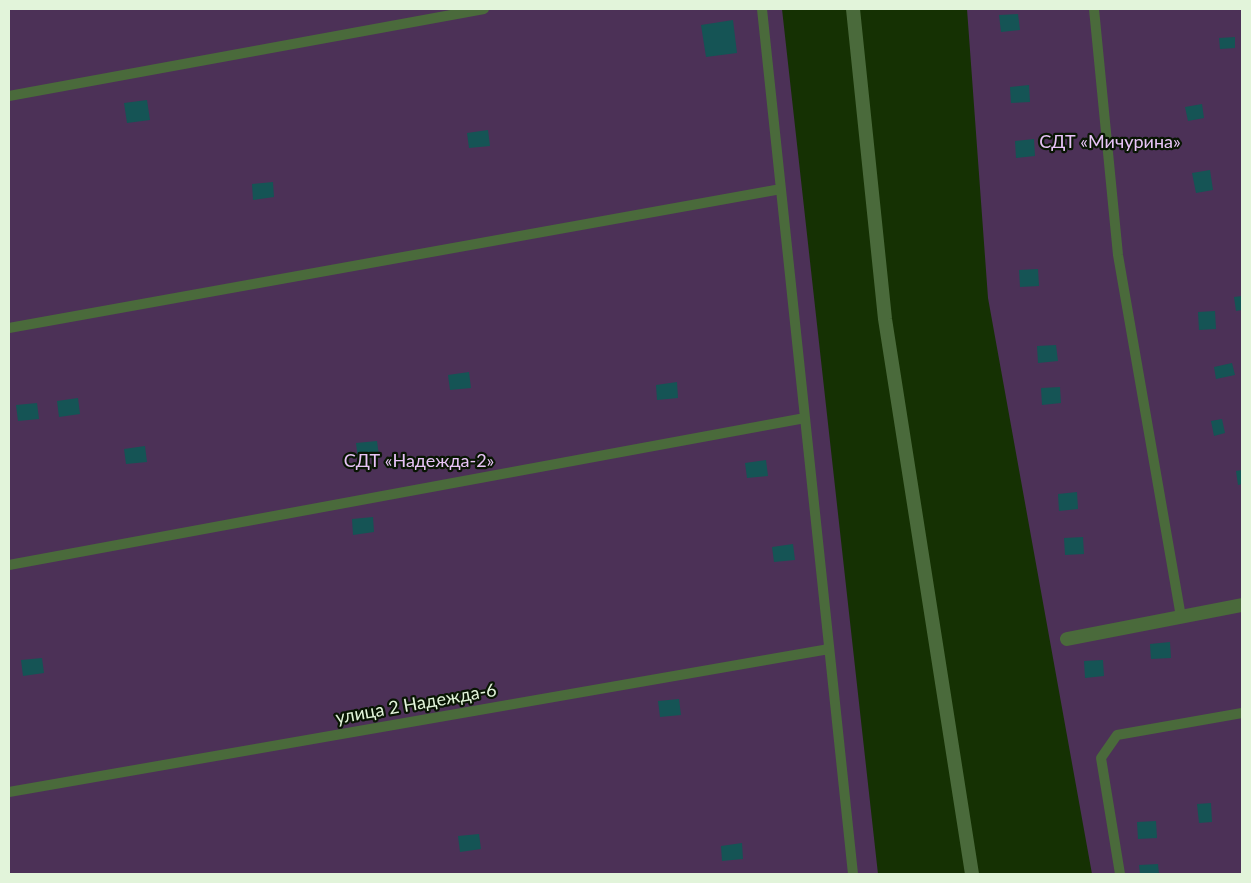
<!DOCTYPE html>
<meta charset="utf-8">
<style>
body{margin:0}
#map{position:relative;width:1251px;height:883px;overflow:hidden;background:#153103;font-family:Lato,sans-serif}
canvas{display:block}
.frame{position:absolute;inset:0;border:10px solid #e2f4da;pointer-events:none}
</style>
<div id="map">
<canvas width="1251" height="883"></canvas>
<div class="frame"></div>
</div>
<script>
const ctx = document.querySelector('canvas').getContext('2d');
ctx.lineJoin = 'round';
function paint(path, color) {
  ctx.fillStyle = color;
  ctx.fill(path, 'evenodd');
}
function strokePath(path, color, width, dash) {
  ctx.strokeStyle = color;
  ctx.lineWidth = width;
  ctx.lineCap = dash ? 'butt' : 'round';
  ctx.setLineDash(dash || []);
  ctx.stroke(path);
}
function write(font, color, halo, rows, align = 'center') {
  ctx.font = font + ' Lato,sans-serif';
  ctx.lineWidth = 4.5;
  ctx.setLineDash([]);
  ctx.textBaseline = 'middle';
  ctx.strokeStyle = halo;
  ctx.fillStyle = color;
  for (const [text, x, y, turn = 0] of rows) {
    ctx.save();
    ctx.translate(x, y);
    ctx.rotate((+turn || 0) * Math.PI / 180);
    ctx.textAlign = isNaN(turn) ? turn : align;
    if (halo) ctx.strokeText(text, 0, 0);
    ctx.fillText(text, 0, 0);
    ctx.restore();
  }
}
const green = new Path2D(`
 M9 9H782L878 874H9Z
 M967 9H1242V874H1092L988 298Z`);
const building = new Path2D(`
 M1018 14 1020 30 1001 32 999 15Z
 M733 20 737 53 706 57 701 25Z
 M1235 37V48L1220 49 1219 38Z
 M1029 85 1030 102 1011 103 1010 87Z
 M147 100 150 120 127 123 124 103Z
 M1202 104 1204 118 1188 121 1185 107Z
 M488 130 490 146 469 148 467 133Z
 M1034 139 1035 156 1016 158 1015 141Z
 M1210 170 1213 190 1196 193 1192 173Z
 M273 182 274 197 253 200 252 184Z
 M1038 269 1039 286 1020 287 1019 270Z
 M1242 296V310L1236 311 1234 297Z
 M1215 311 1216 329 1199 330 1198 312Z
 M1056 345 1058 361 1038 363 1037 346Z
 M1232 363 1235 375 1216 379 1214 367Z
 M469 372 471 388 450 390 448 375Z
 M677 382 678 398 657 400 656 385Z
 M1060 387 1061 403 1042 405 1041 388Z
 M78 398 80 414 59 417 57 401Z
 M37 403 39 419 18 421 16 405Z
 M1222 419 1225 433 1214 436 1211 421Z
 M377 441 379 456 358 459 356 443Z
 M145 446 147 462 126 464 124 449Z
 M766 460 768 476 747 478 745 463Z
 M1242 470V484L1238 485 1236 471Z
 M1077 492 1078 509 1059 511 1058 494Z
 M373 517 374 532 353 535 352 519Z
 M1083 537 1084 554 1065 555 1064 538Z
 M793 544 795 560 774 562 772 547Z
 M1170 642 1171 658 1151 659 1150 644Z
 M42 658 44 673 23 676 21 660Z
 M1103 660 1104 676 1085 678 1084 661Z
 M679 699 681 715 660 717 658 701Z
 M1211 803 1212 822 1199 823 1197 804Z
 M1156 821 1157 838 1138 839 1137 822Z
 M479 834 481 849 460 852 458 836Z
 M742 843 743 859 722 861 721 846Z
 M1158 864 1159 874H1140L1139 865Z`);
const service = new Path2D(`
 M762 9 853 874
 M1094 9 1118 255 1181 617
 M9 96 484 9
 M9 328 781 189
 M9 565 805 418
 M9 792 829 649
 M1120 874 1101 758 1117 735 1242 713`);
const minor = new Path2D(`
 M1067 639 1242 605`);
const tertiary = new Path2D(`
 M853 9 885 319 972 874`);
const parkNames = [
 ["СДТ «Мичурина»",1110,142],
 ["СДТ «Надежда-2»",419,461]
];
const streetNames = [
 ["улица 2 Надежда-6",416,704,-10]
];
paint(green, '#4c3157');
paint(building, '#155455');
strokePath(service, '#4a6a3b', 10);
strokePath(minor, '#4a6a3b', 14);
strokePath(tertiary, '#4a6a3b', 14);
write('18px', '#e8c4f7', '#091604', parkNames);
write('18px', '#e2f4da', '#091604', streetNames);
</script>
